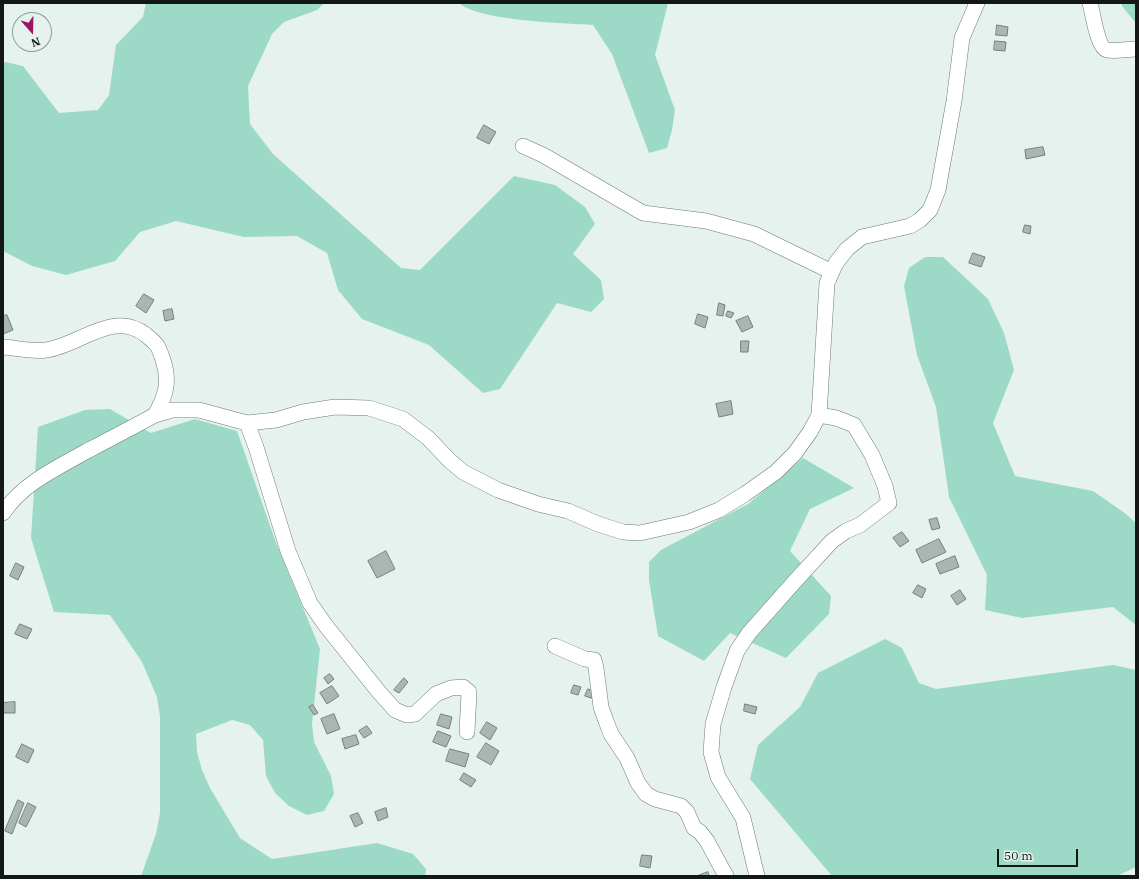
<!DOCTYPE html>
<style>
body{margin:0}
#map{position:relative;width:1139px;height:879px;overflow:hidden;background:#e5f2ee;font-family:"IBM Plex Serif",serif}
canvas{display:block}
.frame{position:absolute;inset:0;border:4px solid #131817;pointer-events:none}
.north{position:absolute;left:12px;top:12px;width:40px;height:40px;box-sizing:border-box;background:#e5f2ee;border:1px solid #919b98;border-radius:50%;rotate:160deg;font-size:11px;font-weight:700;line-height:16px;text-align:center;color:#131817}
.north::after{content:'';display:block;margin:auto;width:14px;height:18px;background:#a01561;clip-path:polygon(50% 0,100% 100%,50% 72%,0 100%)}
.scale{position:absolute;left:997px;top:849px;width:81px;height:18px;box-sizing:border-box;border:2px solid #131817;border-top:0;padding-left:5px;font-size:12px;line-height:14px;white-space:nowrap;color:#131817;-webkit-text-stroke:3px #e5f2ee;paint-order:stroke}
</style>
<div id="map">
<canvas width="1139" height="879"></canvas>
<div class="frame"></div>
<div class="north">N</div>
<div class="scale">50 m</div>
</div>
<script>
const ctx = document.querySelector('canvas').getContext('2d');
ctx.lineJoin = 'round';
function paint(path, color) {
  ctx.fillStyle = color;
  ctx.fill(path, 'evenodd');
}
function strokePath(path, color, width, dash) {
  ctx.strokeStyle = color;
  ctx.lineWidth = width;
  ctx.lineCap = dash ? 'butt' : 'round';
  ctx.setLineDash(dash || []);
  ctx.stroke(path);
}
const green = new Path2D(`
 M146 3H324L317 10 284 22 272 34 248 86 250 124 273 154 401 268 420 270 514 176 555 185 585 207 595 224 573 254 601 280 604 299 591 312 557 303 500 389 483 393 429 345 362 319 338 290 327 253 297 236 244 237 176 221 140 232 115 261 66 275 32 266 3 251V63L5 62 23 66 59 113 98 110 109 95 116 45 143 17Z
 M459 3H668L655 55 675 110 672 130 667 148 649 153 612 54 593 25C563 23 479 21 459 3Z
 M1122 3H1136V20L1134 21 1122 6Z
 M925 257H943L988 299 1004 333 1014 370 993 423 1015 476 1093 491 1126 514 1136 523V625L1113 607 1022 618 985 610 987 575 949 497 936 407 917 355 904 286 909 268Z
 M110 409 151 433 195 419 237 431 275 540 320 649 312 724 314 742 331 776 334 794 324 811 307 815 289 806 275 793 266 776 263 740 250 725 232 720 196 734 197 752 202 770 210 788 240 838 272 859 377 843 413 854 426 869 425 876H141L156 834 160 813V717L157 697 142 662 110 615 54 612 31 538 38 427 85 410Z
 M803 458 854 488 810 509 790 551 831 596 829 614 786 658 730 633 704 661 658 636 649 580V562L661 550 748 504Z
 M885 639 902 648 919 683 936 689 1113 665 1136 670V867L1117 876H832L750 779 758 745 800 707 818 673Z`);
const building = new Path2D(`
 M997 25 1008 27 1007 36 996 35Z
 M995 41 1006 42 1005 51 994 50Z
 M484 125 496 132 489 144 477 138Z
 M1043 147 1045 155 1026 159 1025 150Z
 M1025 225 1031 226 1030 234 1023 232Z
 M973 253 985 257 981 267 969 263Z
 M144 294 154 300 146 313 136 306Z
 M719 303 725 305 723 316 717 315Z
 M172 309 174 319 165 321 163 311Z
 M728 311 734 313 731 318 726 316Z
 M698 314 708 317 705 328 695 324Z
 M7 315 13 330 3 334V316Z
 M748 316 753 327 742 332 736 321Z
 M741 341H749L748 352H741Z
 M731 401 733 414 719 417 716 404Z
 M937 518 940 528 932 530 929 520Z
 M902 532 909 541 900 547 893 538Z
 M939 539 946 552 922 563 916 550Z
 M386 551 395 569 377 578 368 561Z
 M955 556 959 567 940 574 936 564Z
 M16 563 24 567 18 580 10 576Z
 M918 585 926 589 922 598 913 593Z
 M960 590 966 599 957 605 951 596Z
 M20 624 32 629 27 639 15 634Z
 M330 674 334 679 328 684 324 678Z
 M404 678 408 682 399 693 394 690Z
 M574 685 581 687 578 695 571 693Z
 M332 686 339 696 327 704 320 693Z
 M588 689 596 692 594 699 585 696Z
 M15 702V713H3V703Z
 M745 704 757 707 755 714 744 711Z
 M313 705 318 713 314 715 309 707Z
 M334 714 340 729 327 734 321 719Z
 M441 714 452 717 449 729 437 725Z
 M487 722 497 728 490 740 480 733Z
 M367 726 372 733 364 738 359 731Z
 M438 731 451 736 446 747 433 742Z
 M356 735 359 744 345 749 342 739Z
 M486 743 499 751 491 765 477 757Z
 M22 744 34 750 28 763 16 757Z
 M450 749 469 754 465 767 446 761Z
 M464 773 476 780 471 787 460 780Z
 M18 800 24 803 12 834 5 831Z
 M28 803 36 807 26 827 19 823Z
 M386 808 388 817 378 821 375 812Z
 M358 813 363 823 355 827 350 816Z
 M642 855 652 856 650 868 640 866Z
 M708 872 709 876H697Z`);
const minor = new Path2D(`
 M1090 3C1093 13 1097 47 1107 50 1116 52 1127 49 1136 49
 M523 146 543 155 643 213 706 221 754 234 832 272
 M3 347C17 348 32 352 46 350 79 346 113 309 146 335 158 345 158 345 163 360 170 381 166 396 155 415
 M247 423 256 447 288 551 310 603 326 626 379 692 395 710 407 715 415 714 436 694 451 688 463 687 469 692 467 732
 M3 513C23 483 57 468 87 451 110 439 133 427 155 415L172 410H199L247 423 276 420 303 412 335 407 369 408 403 419 428 438 450 461 463 472 498 490 538 504 568 511 598 524 623 532 640 533 689 522 719 510 745 494 776 472 795 453 810 432 819 415 827 283 836 263 847 249 862 237 910 226 920 220 930 210 938 190 954 101 962 38 977 3
 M555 646 585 659 594 660 596 668 601 707 606 721 611 734 627 758 638 783 646 794 655 799 681 806 687 812 694 828 700 832 707 841 726 876
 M757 876 743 818 718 777 711 752 713 724 724 687 737 651 749 633 796 580 832 541 846 531 860 525 889 503 885 486 872 455 854 425 836 418 819 415`);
paint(green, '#9cdac7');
paint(building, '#aab6b2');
strokePath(building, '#74807c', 1);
strokePath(minor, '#6d7975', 16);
strokePath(minor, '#fff', 15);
</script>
